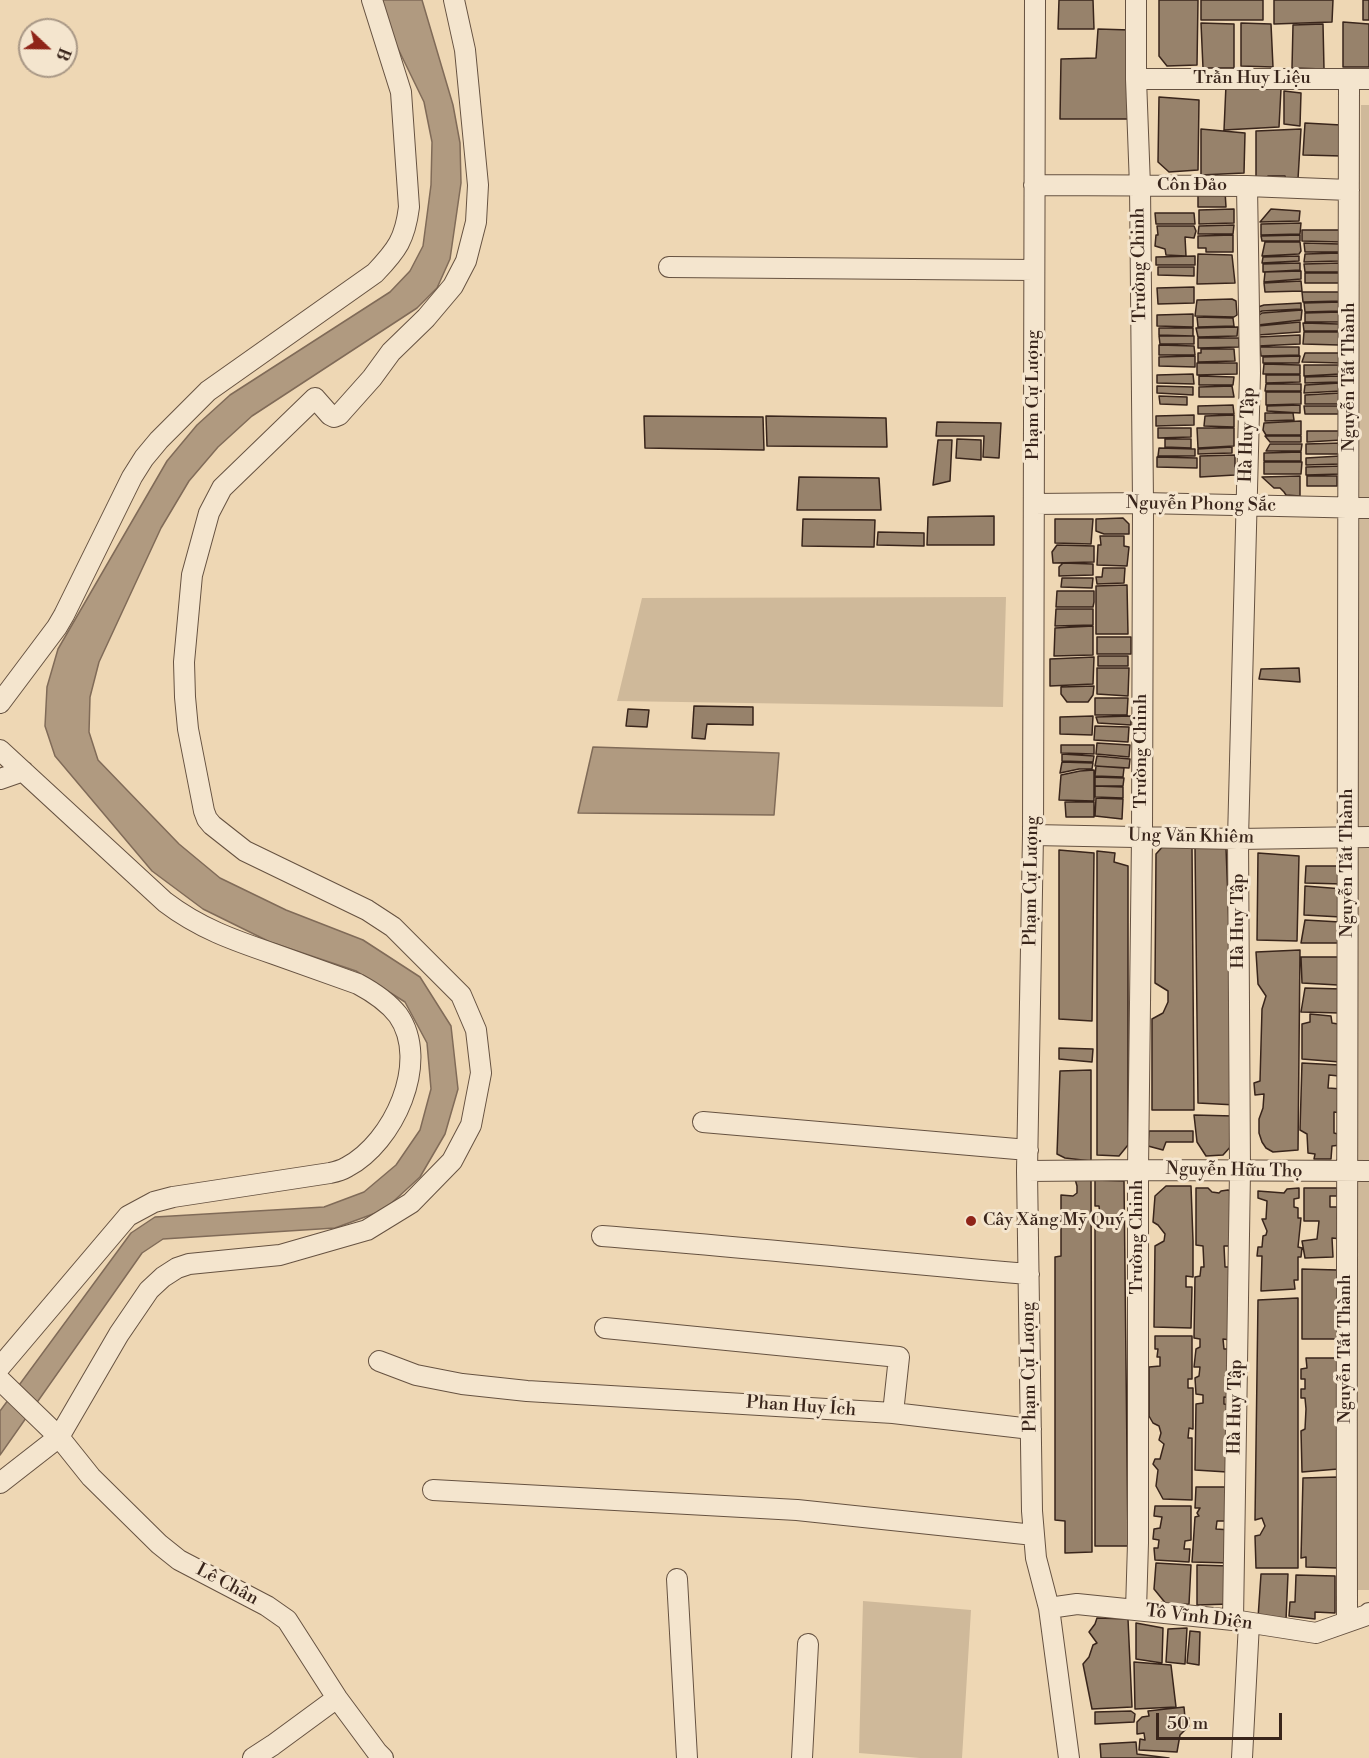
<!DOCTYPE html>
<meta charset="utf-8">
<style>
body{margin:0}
#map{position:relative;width:1369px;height:1758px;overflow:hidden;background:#eed7b4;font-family:"Libre Bodoni",serif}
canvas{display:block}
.north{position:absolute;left:18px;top:18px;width:60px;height:60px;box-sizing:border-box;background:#f4e5ce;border:2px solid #a99886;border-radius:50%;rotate:112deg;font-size:16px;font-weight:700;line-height:24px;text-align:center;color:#39251b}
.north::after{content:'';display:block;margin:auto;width:21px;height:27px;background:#8f2418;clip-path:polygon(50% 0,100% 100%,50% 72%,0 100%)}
.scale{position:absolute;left:1156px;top:1713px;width:126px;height:27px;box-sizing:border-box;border:3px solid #39251b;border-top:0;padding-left:8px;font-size:18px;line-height:21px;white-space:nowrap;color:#39251b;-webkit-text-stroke:4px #f4e5ce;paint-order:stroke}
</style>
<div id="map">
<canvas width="1369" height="1758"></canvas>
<div class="north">B</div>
<div class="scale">50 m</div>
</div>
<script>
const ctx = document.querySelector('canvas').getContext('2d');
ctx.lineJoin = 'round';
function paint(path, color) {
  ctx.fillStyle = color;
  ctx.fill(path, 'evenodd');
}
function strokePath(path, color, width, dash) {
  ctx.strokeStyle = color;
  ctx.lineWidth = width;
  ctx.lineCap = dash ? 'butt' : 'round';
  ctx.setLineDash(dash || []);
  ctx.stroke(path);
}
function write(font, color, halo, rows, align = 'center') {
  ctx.font = font + ' "Libre Bodoni",serif';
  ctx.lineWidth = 6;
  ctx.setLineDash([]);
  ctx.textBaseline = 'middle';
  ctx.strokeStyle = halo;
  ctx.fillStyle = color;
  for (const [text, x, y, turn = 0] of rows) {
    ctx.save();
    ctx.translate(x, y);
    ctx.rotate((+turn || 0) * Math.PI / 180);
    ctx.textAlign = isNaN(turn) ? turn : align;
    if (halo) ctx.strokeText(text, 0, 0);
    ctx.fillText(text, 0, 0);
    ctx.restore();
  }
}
const green = new Path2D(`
 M1361 105H1369V1590H1355Z
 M1006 597 1003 707 617 701 642 598Z
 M863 1601 971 1610 962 1758H920L859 1753Z`);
const water = new Path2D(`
 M379 0H422L453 105 460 143 461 183 450 259 437 288 417 308 252 416 218 447 189 481 161 528 99 662 90 697 89 732 98 760 179 844 220 878 286 910 363 940 420 977 451 1026 458 1089 445 1134 420 1177 384 1210 335 1228 163 1239 142 1253 0 1455V1411L131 1233 155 1217 324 1207 364 1192 396 1165 420 1130 431 1089 427 1043 405 1002 356 971 270 942 203 909 152 871 55 756 45 726 47 687 58 649 167 461 197 425 230 395 390 292 410 271 423 246 431 185 432 142 424 102 386 24Z
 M593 747 779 753 774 815 578 813Z`);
const building = new Path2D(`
 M1059 0H1093L1094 29H1058Z
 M1159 0H1198L1197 65 1167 66 1159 56Z
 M1201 0H1263V20H1201Z
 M1274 0H1333L1332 22 1274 24Z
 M1363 0H1369V20H1363Z
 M1343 22 1369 24V67H1343Z
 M1201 23 1234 24V68H1203Z
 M1241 23 1271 24 1273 67 1241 66Z
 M1323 24 1324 69 1292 68 1293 25Z
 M1098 29 1130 30 1131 119H1060L1061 59 1096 58Z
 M1226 85 1281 89 1279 127 1224 130Z
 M1284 91 1301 93 1300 126 1284 124Z
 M1159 97 1199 100 1198 170 1169 172 1158 162Z
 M1305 123 1341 125 1342 156 1303 155Z
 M1201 129 1245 133 1244 173 1201 175Z
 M1301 129 1298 179H1286L1285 176H1268L1266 178 1256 177V131Z
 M1198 191H1225L1226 207H1198Z
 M1234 209V223L1199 224V210Z
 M1271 209 1300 211 1299 221 1260 222Z
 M1155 213H1194L1195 224H1156Z
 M1301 223 1300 234 1261 235V224Z
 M1234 225 1233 234H1198L1199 226Z
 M1157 226H1194L1196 231 1194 238 1185 237 1186 256 1166 255 1165 249 1155 246 1156 235H1158Z
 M1302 230H1342L1341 242 1302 241Z
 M1233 235V252H1206V248H1198V236Z
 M1300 235V241H1262L1261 236Z
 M1265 242H1300L1301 251 1299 254 1262 256Z
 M1304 243 1340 244V252H1305Z
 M1339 253V261L1304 262 1305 254Z
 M1198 254 1232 255 1235 283 1197 284Z
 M1195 256V265H1156V257Z
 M1299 256V261L1262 263 1263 257Z
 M1300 263V270L1263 272V264Z
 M1340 263V272H1305L1304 264Z
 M1158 267H1194V276L1158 275Z
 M1301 271V279L1264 282 1265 272Z
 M1305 273H1340V283H1305Z
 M1301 281 1302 291 1265 292 1264 283Z
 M1194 287V303L1158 304 1157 288Z
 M1302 292H1341V301L1303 302Z
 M1232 299 1236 301 1237 315 1234 317 1195 316 1197 300Z
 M1341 302 1340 311 1305 312 1304 303Z
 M1301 303V309L1262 311 1258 313V307L1264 305Z
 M1302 310 1301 320 1258 325V316L1262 313Z
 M1340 312V322H1305V313Z
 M1193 314V327L1157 326V315Z
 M1197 317 1233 318 1234 326 1198 327Z
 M1300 322V332L1258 335V326Z
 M1303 323 1339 324 1340 331H1304Z
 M1238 327 1237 336 1198 337 1196 328Z
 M1159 328H1193V336L1159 335Z
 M1304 332H1339V345L1303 344Z
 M1300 335V344L1258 346 1257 337Z
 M1159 336H1194V344H1160Z
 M1198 338H1239V347L1198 348Z
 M1159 345 1194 346 1195 355H1159Z
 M1260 347H1299V355L1261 356Z
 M1201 349H1234L1235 361 1198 362V353H1201Z
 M1305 353H1341V363L1302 362Z
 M1195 356V367L1159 366V357Z
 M1300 356 1299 363H1263V357Z
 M1197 363H1237V374L1197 375Z
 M1264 364 1300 365V374H1263Z
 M1304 365H1341L1340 374 1304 376Z
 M1193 374 1194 384 1157 383V375Z
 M1266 375H1300V382L1266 383Z
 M1199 376 1234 377 1233 385H1199Z
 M1339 376V382L1305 383V377Z
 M1340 383 1341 391 1304 393 1305 385Z
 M1266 384H1301V391H1265Z
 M1157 386 1193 387V395L1157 393Z
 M1232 386 1234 397H1199V387Z
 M1266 392H1301V404L1266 405Z
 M1340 393 1342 404H1305V395Z
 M1159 396 1187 397V405L1160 404Z
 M1233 405 1234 414H1198V406Z
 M1300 405V413L1267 411V406Z
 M1304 406H1340L1341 414H1305Z
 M1265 413H1293L1294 420 1265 421Z
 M1194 415V425L1156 426V416Z
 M1234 415V427L1204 426 1205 416Z
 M644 416 763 417 764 450 645 448Z
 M766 416 886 418 887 447 767 446Z
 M1301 421V435H1266L1263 430 1264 423Z
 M937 422 1001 423 999 458 983 457 984 436H936Z
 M1158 428H1191V437L1158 438Z
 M1197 428H1234V446L1198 448Z
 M1307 431H1342V440L1307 442Z
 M1265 436H1301V442H1270Z
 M957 439 981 440V460L956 458Z
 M1165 439H1191V448L1165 447Z
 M938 440H952L950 481 933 485Z
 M1342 443 1341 454H1306V444Z
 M1270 444H1302L1301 451H1266Z
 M1232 447V453L1198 454V449Z
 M1159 448 1195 449V456H1158Z
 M1301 452V461H1264V453Z
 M1235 455V475L1200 477V456Z
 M1340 456 1341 464 1306 465V458Z
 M1157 457 1197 458V468L1157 467Z
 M1264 462H1302L1301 474H1264Z
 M1342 466V474L1306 475V467Z
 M1300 476V496L1286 495 1284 492 1280 488H1274L1262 477Z
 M1307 476H1337V486H1307Z
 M799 477 879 478 881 510H797Z
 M994 516V545H927L928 517Z
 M1123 518 1129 524V534H1104L1096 531V519Z
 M803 519 875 520 874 547 802 546Z
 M1055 519H1093L1091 544 1055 543Z
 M878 532 924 533V546L877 545Z
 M1100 536H1124V546L1129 547 1127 566 1097 565 1098 545H1101Z
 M1057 545 1094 546V562L1053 563 1052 552Z
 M1063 563 1093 564V575L1059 576V567Z
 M1103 568H1125L1124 583 1097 584 1096 577H1102Z
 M1062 578H1093L1092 588 1061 587Z
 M1127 585 1128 634H1096V586Z
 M1057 591H1094V602L1093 607H1056Z
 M1056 609H1093V625L1055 626Z
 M1093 626V655L1054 656 1055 628Z
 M1097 637H1131V654H1097Z
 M1098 656H1128V666H1098Z
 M1094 657 1093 684 1050 686V659Z
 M1097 668H1129L1128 696 1097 694Z
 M1299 668 1300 682 1259 679 1261 669Z
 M1094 686 1093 695 1088 702H1067L1061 694V687Z
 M1095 698H1128L1127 715H1095Z
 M694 706 753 707V725L707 724 705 739 692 738Z
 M628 709 649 710 647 727 626 726Z
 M1093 716 1092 735 1060 734V717Z
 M1131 716V725L1098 723 1096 717Z
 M1095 726 1129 727 1128 742 1094 740Z
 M1097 743 1130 745 1129 757 1096 754Z
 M1061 745H1094V754L1061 753Z
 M1062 754 1094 756 1093 762 1062 761Z
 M1097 756 1130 759 1129 768 1095 766Z
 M1062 762 1093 763 1092 769H1079L1060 773Z
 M1096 766 1124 768 1123 777 1095 776Z
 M1094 770V801L1059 800 1061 775 1080 771Z
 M1095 777 1124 778 1123 786H1095Z
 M1095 786 1123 787V798L1095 797Z
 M1096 798 1123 799 1122 819 1095 816Z
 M1065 802H1094V817H1066Z
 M1165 844 1192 847 1194 1110H1152V1019L1163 1013 1168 1002V991L1155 983 1156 854Z
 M1195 847 1226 848 1236 1105 1198 1103Z
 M1059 850 1094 853 1092 1021 1059 1019Z
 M1097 851 1115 853 1114 862 1128 866V1145L1119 1156 1097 1155Z
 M1258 853 1299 856 1297 941 1257 940Z
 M1306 866H1343V884L1305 883Z
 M1305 886 1343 889 1341 917 1304 915Z
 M1305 920 1340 922 1341 943H1301Z
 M1300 950 1298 1150 1273 1152 1266 1148 1262 1142 1259 1133V1119L1263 1108 1264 1094 1255 1095 1254 1083 1260 1081 1262 1009 1266 996 1258 984 1256 952Z
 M1301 957H1343L1338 985 1302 983Z
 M1305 988 1342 989 1340 1013 1301 1012Z
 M1310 1014 1331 1016 1332 1023 1338 1024 1340 1062 1302 1059V1024L1310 1022Z
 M1059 1048 1093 1049 1092 1062 1059 1059Z
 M1302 1063 1339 1065V1076L1329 1075 1328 1088 1342 1089 1341 1113 1334 1112V1133L1342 1135 1341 1145 1332 1146 1331 1159H1314L1315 1154 1308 1153 1307 1134 1300 1130Z
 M1091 1070V1161L1065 1158 1057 1154 1060 1071Z
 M1194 1115 1233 1116 1232 1145 1223 1155 1206 1156 1197 1142Z
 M1149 1131H1193V1142H1166L1163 1150 1148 1146Z
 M1075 1179 1091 1180 1092 1552 1065 1553V1521L1055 1520V1257L1061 1256V1195L1073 1196 1077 1193V1186Z
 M1095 1180 1124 1181 1128 1546H1095V1217L1100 1216 1099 1206H1095Z
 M1166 1186H1191L1193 1241V1277L1186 1276V1287H1192L1191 1328 1154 1327 1155 1246 1164 1241 1165 1234 1158 1225 1153 1222 1155 1196Z
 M1196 1188H1208L1212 1192 1219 1193 1221 1191 1228 1190 1232 1192 1230 1246H1224L1225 1267H1234L1231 1340 1223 1339 1224 1349H1228L1232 1398 1224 1397V1404L1234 1406 1227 1472 1195 1470 1196 1404 1203 1403V1395L1196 1394 1195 1378 1199 1376 1200 1367H1194L1196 1349 1200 1347V1339L1194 1338 1195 1277 1200 1276 1201 1267H1204L1203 1246 1196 1245Z
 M1299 1188V1198L1294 1199V1207L1298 1208V1218H1301L1298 1247 1302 1248 1301 1257H1298V1280H1294L1295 1289 1261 1291 1262 1256H1257L1258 1247H1262L1263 1236 1266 1235 1267 1231 1262 1219H1266L1267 1201 1258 1198V1191L1284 1193 1287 1189Z
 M1304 1188H1337V1196H1330V1207H1338L1337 1219H1342V1239L1332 1238 1333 1257 1305 1258 1302 1241 1317 1239 1319 1221H1304Z
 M1302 1269 1337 1270 1339 1339H1302Z
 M1298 1298V1568H1256L1255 1536 1260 1535 1265 1526 1262 1518 1255 1520 1258 1300Z
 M1155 1336H1192V1379H1188V1388H1193V1429L1189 1428 1188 1438H1192V1500L1163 1499 1156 1486 1158 1470 1153 1464 1155 1459H1160L1164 1444 1159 1440 1161 1433 1159 1426 1153 1423 1149 1416V1367L1160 1366V1357H1157L1158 1349H1155Z
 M1306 1358H1338L1341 1399H1337L1338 1469 1302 1472 1301 1431 1305 1429 1306 1409 1305 1398H1301V1389H1305V1379H1301V1369L1307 1368Z
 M1338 1477 1343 1541H1337V1548L1341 1556H1337L1338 1568 1306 1567V1557L1301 1558 1303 1478Z
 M1196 1487H1230V1521H1217L1216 1529 1231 1530V1563L1192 1562 1195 1517 1199 1516 1197 1513 1200 1508H1195Z
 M1155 1506H1191V1540L1185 1541 1184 1549H1190L1189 1562 1155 1560 1154 1548H1158L1159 1540 1153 1539 1154 1529 1160 1528 1162 1517 1154 1516Z
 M1156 1563 1191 1565 1189 1604 1167 1605 1154 1589Z
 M1197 1565 1230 1566V1604L1197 1605Z
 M1261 1574H1288L1286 1620 1258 1618Z
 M1296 1575 1335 1576V1613L1315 1612V1619L1289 1616 1290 1602H1295Z
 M1097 1618 1128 1619 1132 1707 1092 1709 1083 1664 1089 1657 1093 1645 1097 1643 1089 1632 1095 1624Z
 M1136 1623 1163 1628 1162 1663 1136 1659Z
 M1187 1628 1185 1664 1166 1662 1168 1629Z
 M1190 1631 1200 1632 1199 1665 1187 1663Z
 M1134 1662 1171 1665 1176 1707 1135 1709Z
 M1184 1707 1185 1718H1189V1726L1180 1735 1177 1752 1139 1750 1140 1739 1145 1740 1144 1733 1137 1734V1722L1142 1717 1149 1716 1148 1711Z
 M1131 1711 1135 1714 1134 1722 1095 1724V1712Z
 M1136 1742 1137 1754 1169 1758H1101L1100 1744Z`);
const minor = new Path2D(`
 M1035 0 1033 835 1027 1171 1032 1511 1036 1558 1049 1608 1069 1758
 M1136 79H1369
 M1034 185 1247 186 1349 190
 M669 267 1034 270
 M1034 504 1143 503 1369 508
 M0 703 57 627 64 615 132 477 144 458 159 440 208 391 375 273C397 250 405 239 409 207L401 92 372 0
 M0 750 165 902C199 928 233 940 274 954 302 964 330 974 358 984 373 992 387 1001 398 1015 431 1062 393 1143 347 1167 342 1170 335 1172 330 1173L173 1197 154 1202 128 1216 0 1367
 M0 779 23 771
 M1033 835 1238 839 1369 837
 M703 1122 1028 1150
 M1027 1171 1138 1170 1369 1171
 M602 1236C745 1247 887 1262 1029 1274
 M605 1328 899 1357 893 1413
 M379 1361 416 1375 462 1384 527 1391 893 1413 1031 1429
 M0 1380 59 1437 91 1477 159 1544 179 1560 267 1606 287 1620 337 1698 377 1752 383 1758
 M0 1483 59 1437 119 1334 149 1290 163 1277 177 1268 189 1264 280 1255 367 1230 411 1203 452 1161 471 1125 481 1073 476 1030 461 995 393 927 367 910 245 851 212 825 207 819 204 811 188 729 185 697 184 662 192 575 209 513 222 488 315 398 330 415 334 417 339 415 372 378 391 352 426 318 453 286 466 261 476 222 478 185 465 50 454 0
 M433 1490 797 1510 1034 1535
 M677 1579 687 1758
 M1049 1608 1077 1604 1233 1620 1316 1633 1367 1615 1369 1613
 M1136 1610 1138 1543V1170L1142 837 1143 503 1140 186 1136 79V0
 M1233 1620 1240 1171 1238 839 1250 373 1247 186
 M1347 1622C1346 1108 1349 594 1349 80
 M253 1758 273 1745 337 1698
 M802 1758 808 1644
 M1242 1758 1249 1623`);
const markers = [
 [971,1221,6,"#8f2418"]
];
const streetNames = [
 ["Trần Huy Liệu",1252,79],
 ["Côn Đảo",1192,186],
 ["Trường Chinh",1140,265,-91],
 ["Nguyễn Tất Thành",1350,377,-90],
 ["Phạm Cự Lượng",1034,395,-90],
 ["Hà Huy Tập",1248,435,-88],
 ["Nguyễn Phong Sắc",1201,505,1],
 ["Trường Chinh",1142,751,-90],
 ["Ung Văn Khiêm",1191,837,1],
 ["Nguyễn Tất Thành",1348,863,-90],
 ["Phạm Cự Lượng",1032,881,-89],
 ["Hà Huy Tập",1239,921,-90],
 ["Nguyễn Hữu Thọ",1234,1171,1],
 ["Trường Chinh",1138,1237,-90],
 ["Nguyễn Tất Thành",1346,1349,-90],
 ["Phạm Cự Lượng",1030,1367,-91],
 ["Phan Huy Ích",801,1407,4],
 ["Hà Huy Tập",1236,1407,-89],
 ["Lê Chân",227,1585,28],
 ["Tô Vĩnh Diện",1199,1618,7]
];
const poiNames = [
 ["Cây Xăng Mỹ Quý",983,1221]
];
paint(green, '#cfb99a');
paint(water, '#b09a80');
strokePath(water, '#806b58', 1.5);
paint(building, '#97826b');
strokePath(building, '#39251b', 1.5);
strokePath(minor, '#665241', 22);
strokePath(minor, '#f4e5ce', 20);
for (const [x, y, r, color] of markers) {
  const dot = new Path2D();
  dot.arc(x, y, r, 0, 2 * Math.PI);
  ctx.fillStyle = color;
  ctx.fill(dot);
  strokePath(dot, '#f4e5ce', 2);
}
write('18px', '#39251b', '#f4e5ce', streetNames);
write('18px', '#39251b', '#f4e5ce', poiNames, 'left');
</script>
